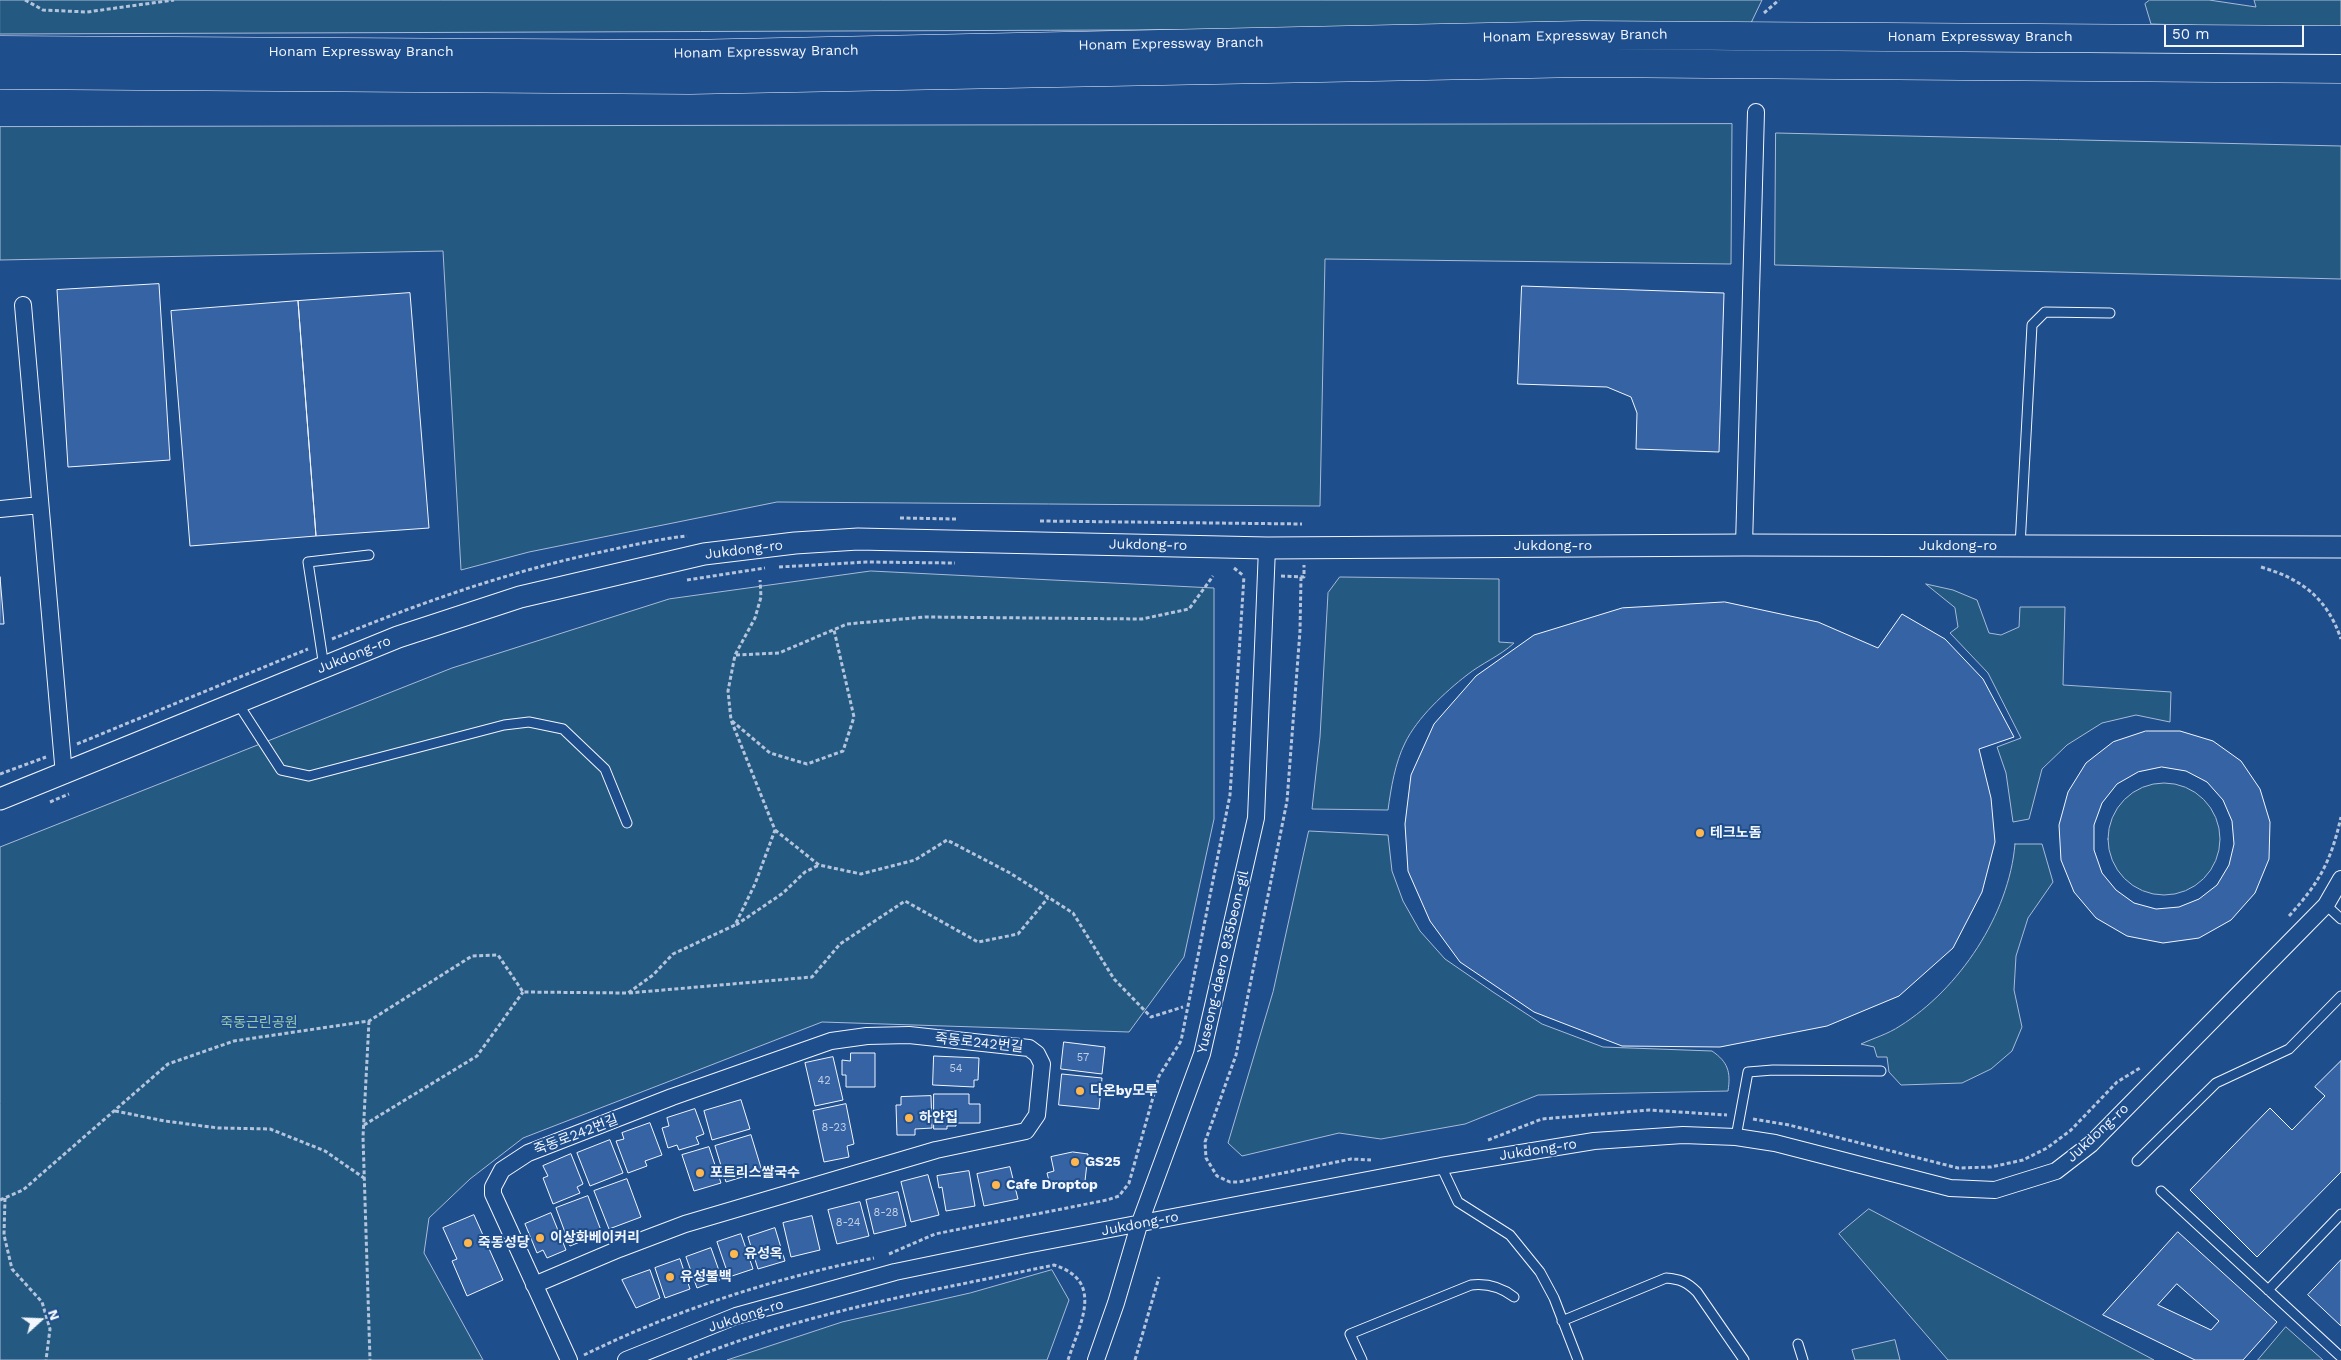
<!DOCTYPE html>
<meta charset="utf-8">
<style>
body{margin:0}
#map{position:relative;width:2341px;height:1360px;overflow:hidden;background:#1f4e8c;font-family:"Work Sans",sans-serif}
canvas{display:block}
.north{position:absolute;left:15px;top:1295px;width:50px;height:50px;-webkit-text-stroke:4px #1f4e8c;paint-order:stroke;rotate:70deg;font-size:14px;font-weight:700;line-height:20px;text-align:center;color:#f2f6ff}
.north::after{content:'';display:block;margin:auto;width:18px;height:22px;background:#f2f6ff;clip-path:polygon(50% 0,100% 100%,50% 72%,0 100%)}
.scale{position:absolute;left:2164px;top:25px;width:140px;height:22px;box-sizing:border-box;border:2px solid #f2f6ff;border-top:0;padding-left:6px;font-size:15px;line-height:18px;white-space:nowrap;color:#f2f6ff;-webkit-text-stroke:4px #1f4e8c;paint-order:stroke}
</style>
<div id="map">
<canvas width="2341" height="1360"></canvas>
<div class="north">N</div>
<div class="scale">50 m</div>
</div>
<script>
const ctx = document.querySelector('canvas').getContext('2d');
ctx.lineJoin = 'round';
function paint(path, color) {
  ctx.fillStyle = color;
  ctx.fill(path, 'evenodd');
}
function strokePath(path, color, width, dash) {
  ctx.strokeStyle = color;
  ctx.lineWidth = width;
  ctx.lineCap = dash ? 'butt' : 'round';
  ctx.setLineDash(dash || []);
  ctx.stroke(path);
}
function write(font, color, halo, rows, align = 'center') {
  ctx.font = font + ' "Work Sans","Noto Sans KR",sans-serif';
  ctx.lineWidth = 4;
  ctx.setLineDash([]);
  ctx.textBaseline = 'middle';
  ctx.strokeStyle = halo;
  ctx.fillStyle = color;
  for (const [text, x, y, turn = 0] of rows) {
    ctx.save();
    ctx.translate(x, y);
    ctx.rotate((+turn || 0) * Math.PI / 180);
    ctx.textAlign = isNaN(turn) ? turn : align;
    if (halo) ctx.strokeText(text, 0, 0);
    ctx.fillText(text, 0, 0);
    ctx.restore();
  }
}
const green = new Path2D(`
 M0 0H1762L1751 23 1401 29 0 34Z
 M2150 0H2209L2256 7 2254 0H2341V30L2151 24 2145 4Z
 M1732 124 1731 264 1325 259 1320 506 777 502 529 552 461 570 443 251 0 260V127Z
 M1776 133 2341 146V279L1775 265Z
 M871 571 1214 588V819L1184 957 1129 1032 822 1022 523 1138 470 1179 429 1218 424 1253 483 1360H0V847L452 668 669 599Z
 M1340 577 1499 579V642L1514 643C1500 656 1482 663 1467 675 1445 692 1417 718 1405 743 1395 763 1391 788 1388 810L1312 809 1320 737 1328 593Z
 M1926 584 1953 590 1977 600 1989 633 2001 635 2019 627 2020 607H2065L2063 685 2171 692 2170 722 2136 715 2102 723 2067 745 2042 769 2029 819 2013 822 2006 773 1997 747 2021 738 1988 673 1950 633 1958 627 1955 608Z
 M2108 839a56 56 0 1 1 112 0a56 56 0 1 1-112 0Z
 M1309 831 1388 835 1392 871 1403 901 1420 931 1445 959 1493 992 1542 1024 1603 1047 1712 1051C1728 1062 1731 1072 1728 1091L1538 1095 1465 1124 1381 1139 1339 1133 1242 1156 1228 1143 1273 992Z
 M2015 844H2042L2053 882 2028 918 2016 956 2014 990 2022 1027 2012 1051 1991 1069 1962 1083 1901 1085 1889 1072 1887 1057H1877L1874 1047 1861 1044C1874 1038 1888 1034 1900 1026 1959 989 2009 915 2015 844Z
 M1869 1209 2154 1360H1948L1839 1234Z
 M1052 1270 1069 1300 1047 1360H727L842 1322 970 1293Z
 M2286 1327 2323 1360H2258Z
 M1895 1340 1900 1360H1855L1852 1350Z`);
const building = new Path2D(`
 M159 284 170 460 68 467 57 290Z
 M1522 286 1724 293 1719 452 1636 449 1637 413 1631 397 1607 387 1518 384Z
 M410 293 429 528 316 536 298 301Z
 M298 301 316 536 190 546 171 311Z
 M0 577 4 624H0Z
 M1725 602 1818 622 1878 648 1902 614 1945 639 1983 679 2014 737 1979 749 1991 798 1995 842 1982 892 1953 948 1899 996 1827 1026 1720 1047 1622 1046 1534 1012 1460 962 1430 921 1408 871 1405 824 1411 775 1434 724 1476 676 1534 635 1622 608Z
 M2146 731H2180L2213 741 2241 761 2260 789 2270 822 2269 859 2255 893 2231 920 2199 938 2163 943 2127 936 2096 918 2074 892 2061 860 2059 825 2068 792 2086 763 2113 742ZM2162 767 2186 771 2207 782 2223 800 2232 821 2234 844 2229 865 2217 885 2199 899 2179 907 2156 909 2134 903 2116 890 2102 873 2094 850V825L2102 803 2117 784 2138 772Z
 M1064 1042 1105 1047 1102 1074 1061 1069Z
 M851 1053H875V1087H846V1075H842V1060L850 1061Z
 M934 1056 979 1058 978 1080H974V1087L933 1085Z
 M833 1057 843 1100 815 1106 805 1063Z
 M2341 1061V1172L2257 1257 2190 1190 2270 1108 2292 1130 2325 1096 2315 1087Z
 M1062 1074 1102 1078 1099 1109 1059 1105Z
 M934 1094H969V1104H980V1123H956V1126H947V1129H934Z
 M931 1096 932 1128 915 1129V1135H897L896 1105H901V1097Z
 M741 1100 750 1129 712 1140 704 1111Z
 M846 1104 854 1144 847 1146 849 1157 824 1162 813 1111Z
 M695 1109 704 1134 696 1137 699 1144 679 1150 677 1145 668 1148 662 1128 669 1126 667 1118Z
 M650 1123 662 1155 645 1161 647 1166 628 1173 616 1141 624 1139 622 1133Z
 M751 1135 762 1171 726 1182 715 1146Z
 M610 1140 623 1173 590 1186 577 1153Z
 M709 1147 721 1183 694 1191 682 1155Z
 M1073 1152 1088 1154 1085 1181 1051 1189 1047 1173 1054 1171 1051 1157Z
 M571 1154 583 1184 577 1187 580 1193 553 1204 543 1178 548 1176 543 1166Z
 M1010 1167 1018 1199 984 1206 977 1174Z
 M969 1171 975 1206 946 1211 942 1187 939 1188 937 1176Z
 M928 1175 939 1215 911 1222 901 1182Z
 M627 1179 641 1217 609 1229 594 1191Z
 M898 1192 906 1226 874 1234 866 1200Z
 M588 1196 602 1233 570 1246 556 1208Z
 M860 1202 869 1236 837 1244 828 1210Z
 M551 1213 566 1250 547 1258 543 1250 537 1253 525 1224Z
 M474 1215 503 1280 467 1296 452 1261 457 1259 443 1228Z
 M812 1216 820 1250 791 1257 783 1223Z
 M775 1228 785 1261 758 1269 748 1237Z
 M2178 1232 2277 1322 2243 1360H2195L2103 1315ZM2177 1284 2219 1321 2211 1330 2158 1305Z
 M741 1234 753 1269 729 1277 717 1242Z
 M711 1248 722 1279 697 1288 686 1257Z
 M680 1259 690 1289 665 1298 655 1268Z
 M2341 1260V1326L2308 1295Z
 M650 1270 660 1298 636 1308 622 1280Z`);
const path = new Path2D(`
 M25 0 43 10 87 12 174 0
 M1764 13 1779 0
 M900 518 956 519
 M1040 521 1302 524
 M779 567 866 562 955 563
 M2261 567C2302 579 2327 598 2341 639
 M1234 568 1244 576
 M1281 576 1304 577V565
 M1301 577 1300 631 1287 801 1236 1055 1205 1142 1206 1158 1217 1176 1230 1182H1239L1351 1159 1371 1160
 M687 580 765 568
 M332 639C420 603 507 572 601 552 629 546 658 539 687 536
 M736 655 779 653 847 624 925 617 1142 619 1189 609 1213 576
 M732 721 770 753 807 764 843 751 854 717 834 630
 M77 744 308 649
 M0 774 46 757
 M50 802 69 794
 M775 830 819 865 861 874 915 860 947 840 1010 873 1073 913 1114 979 1151 1017 1183 1007
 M2289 916C2320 882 2331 861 2341 817
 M736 925 783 893 805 872 819 865
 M629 993 812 977 840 944 905 901 978 942 1018 934 1048 898
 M369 1021 363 1137 370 1360
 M115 1111 165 1121 218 1128 270 1129 325 1151 364 1178
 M1753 1119 1789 1125 1958 1168 1991 1167 2023 1160 2047 1148 2071 1130 2117 1082 2140 1068
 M364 1125 477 1056 523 992
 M1488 1140 1542 1119 1649 1110 1727 1115
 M5 1198 4 1235 12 1269 42 1302 50 1329 46 1360
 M0 1200 23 1190 168 1064 234 1041 369 1021 472 956 498 955 523 992 628 993 653 975 673 954 735 925 755 884 775 830 731 720 728 691 735 655 755 618 761 597 760 580
 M889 1254 935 1234 1107 1200 1119 1196 1129 1183 1159 1076 1181 1041 1230 795 1244 576
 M584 1355C675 1310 775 1278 874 1258
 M688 1360C805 1312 931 1291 1054 1265 1105 1281 1080 1323 1068 1360
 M1135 1360 1159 1277`);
const service = new Path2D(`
 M2020 546 2032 325 2045 312 2110 313
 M324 667 308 562 369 555
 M237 702 281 770 309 776 504 725 529 722 563 729 605 769 627 823
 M2326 905 2341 919
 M1736 1137 1748 1072 1773 1070 1881 1071
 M2137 1161 2216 1083 2289 1049 2341 996
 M1441 1166 1458 1202 1510 1235 1540 1272 1554 1298 1578 1360
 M2161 1191 2341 1357
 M2268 1290 2341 1214
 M1562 1321 1666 1278C1680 1279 1687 1282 1697 1292L1744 1360
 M1798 1344 1803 1360
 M1362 1360 1350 1334 1471 1285C1488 1283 1501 1287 1514 1297`);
const minor = new Path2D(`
 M23 305 64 775
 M0 509 40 505
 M1744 545 1756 112
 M534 1285 619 1249 685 1224 936 1150 1026 1131 1037 1115 1042 1064 1037 1054 1029 1048 909 1035 867 1036 831 1041 672 1097 528 1153 502 1170 493 1187V1194L569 1360
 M626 1360 736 1316 895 1272 1026 1245 1441 1166 1594 1141 1683 1135 1736 1137 1775 1143 1950 1188 1995 1190 2056 1171 2091 1144 2326 905 2341 879
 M1096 1360 1116 1303 1139 1225 1202 1054 1256 818 1267 548`);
const tertiary = new Path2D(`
 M0 799 398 637 520 597 704 554 795 543 858 539 1267 548 1744 545 2341 547`);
const motorway = new Path2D(`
 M0 50 687 54 1583 35 2341 40
 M0 75 690 80 1583 63 2341 69`);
const markers = [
 [1700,833,5,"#ffb74d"],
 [1080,1091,5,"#ffb74d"],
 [909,1118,5,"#ffb74d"],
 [1075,1162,5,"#ffb74d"],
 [700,1173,5,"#ffb74d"],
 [996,1185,5,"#ffb74d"],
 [540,1238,5,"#ffb74d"],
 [468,1243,5,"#ffb74d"],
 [734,1254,5,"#ffb74d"],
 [670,1277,5,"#ffb74d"]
];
const numberNames = [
 ["57",1083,1058],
 ["54",956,1069],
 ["42",824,1081],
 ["8-23",834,1128],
 ["8-28",886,1213],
 ["8-24",848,1223]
];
const streetNames = [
 ["Honam Expressway Branch",1575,36,-1],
 ["Honam Expressway Branch",1980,37],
 ["Honam Expressway Branch",1171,44,-1],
 ["Honam Expressway Branch",361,52],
 ["Honam Expressway Branch",766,52,-1],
 ["Jukdong-ro",1148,545,1],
 ["Jukdong-ro",1553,546],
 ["Jukdong-ro",1958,546],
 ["Jukdong-ro",744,550,-7],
 ["Jukdong-ro",354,655,-22],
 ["Yuseong-daero 935beon-gil",1223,962,-77],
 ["죽동로242번길",979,1043,6],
 ["Jukdong-ro",2098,1133,-43],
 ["죽동로242번길",576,1135,-21],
 ["Jukdong-ro",1538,1150,-9],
 ["Jukdong-ro",1140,1224,-11],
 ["Jukdong-ro",746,1316,-18]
];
const poiNames = [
 ["테크노돔",1710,833],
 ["다온by모루",1090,1091],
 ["하얀집",919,1118],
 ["GS25",1085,1162],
 ["포트리스쌀국수",710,1173],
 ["Cafe Droptop",1006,1185],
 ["이상화베이커리",550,1238],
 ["죽동성당",478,1243],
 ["유성옥",744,1254],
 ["유성불백",680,1277]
];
const parkNames = [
 ["죽동근린공원",259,1023]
];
paint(green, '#245a82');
strokePath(green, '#a8bbd7', 1);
paint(building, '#3563a3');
strokePath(building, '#f2f6ff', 1);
strokePath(service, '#f2f6ff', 11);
strokePath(minor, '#f2f6ff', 18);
strokePath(tertiary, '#f2f6ff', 23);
strokePath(motorway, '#f2f6ff', 29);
strokePath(path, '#b3c4dc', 3, [4, 2.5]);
strokePath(service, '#1f4e8c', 9);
strokePath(minor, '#1f4e8c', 16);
strokePath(tertiary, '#1f4e8c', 21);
strokePath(motorway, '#1f4e8c', 28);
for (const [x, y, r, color] of markers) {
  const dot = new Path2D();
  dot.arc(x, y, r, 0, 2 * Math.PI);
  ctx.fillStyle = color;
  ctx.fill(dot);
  strokePath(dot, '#1f4e8c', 2);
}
write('11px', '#c3d1e8', null, numberNames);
write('14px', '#f2f6ff', '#1f4e8c', streetNames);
write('bold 14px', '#f2f6ff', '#1f4e8c', poiNames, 'left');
write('14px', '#97c8a6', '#1f4e8c', parkNames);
</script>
